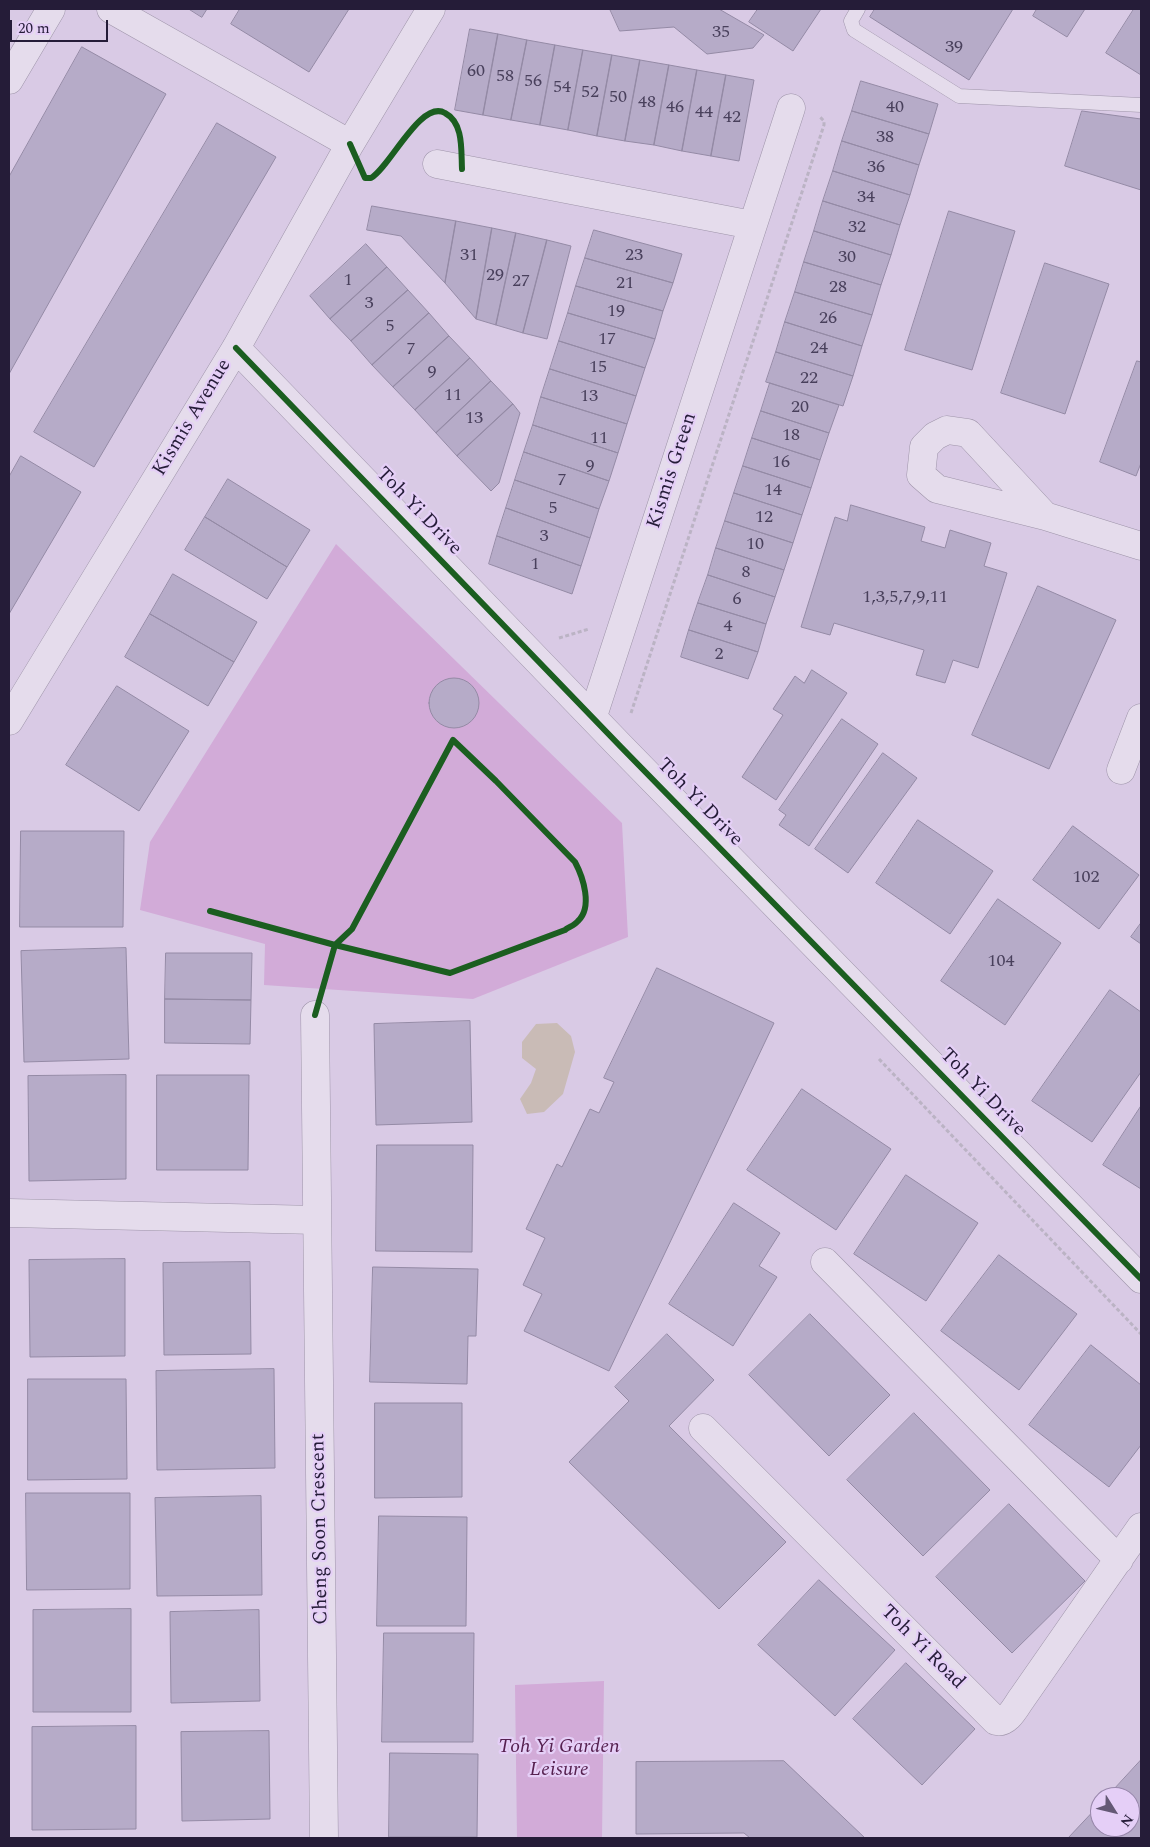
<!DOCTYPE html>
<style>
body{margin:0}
#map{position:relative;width:1150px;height:1847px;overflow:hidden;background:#d9cae5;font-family:Spectral,serif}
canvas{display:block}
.frame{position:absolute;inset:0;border:10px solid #251c38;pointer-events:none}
.north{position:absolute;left:1090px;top:1787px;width:50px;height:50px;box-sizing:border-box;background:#e5cff7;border:1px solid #9887ab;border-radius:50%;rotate:126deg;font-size:14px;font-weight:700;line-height:20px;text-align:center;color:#251c38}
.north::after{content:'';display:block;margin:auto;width:18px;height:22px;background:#645975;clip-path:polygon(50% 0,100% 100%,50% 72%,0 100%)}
.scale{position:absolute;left:10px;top:20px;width:98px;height:22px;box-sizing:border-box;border:2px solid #251c38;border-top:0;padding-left:6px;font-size:15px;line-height:18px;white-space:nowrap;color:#251c38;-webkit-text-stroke:4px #e5cff7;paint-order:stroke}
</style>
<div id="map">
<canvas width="1150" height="1847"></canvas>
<div class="frame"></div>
<div class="north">N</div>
<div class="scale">20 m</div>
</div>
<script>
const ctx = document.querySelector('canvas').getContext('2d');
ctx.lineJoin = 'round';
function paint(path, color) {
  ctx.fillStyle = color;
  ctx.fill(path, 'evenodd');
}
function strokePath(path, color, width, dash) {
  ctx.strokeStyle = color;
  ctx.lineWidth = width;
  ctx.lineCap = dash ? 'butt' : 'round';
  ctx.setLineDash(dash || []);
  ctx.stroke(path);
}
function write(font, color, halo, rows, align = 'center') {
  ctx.font = font + ' Spectral,serif';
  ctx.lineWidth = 4.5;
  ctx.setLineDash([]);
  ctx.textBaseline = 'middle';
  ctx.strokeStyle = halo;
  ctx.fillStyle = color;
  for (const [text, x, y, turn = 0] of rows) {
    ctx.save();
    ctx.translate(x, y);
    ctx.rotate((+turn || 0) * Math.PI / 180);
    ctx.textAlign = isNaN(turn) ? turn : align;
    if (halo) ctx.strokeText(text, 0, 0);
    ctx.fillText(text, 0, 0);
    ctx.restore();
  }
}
const green = new Path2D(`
 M336 544 622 823 628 937 473 999 264 985 265 944 140 910 150 842Z
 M604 1681 602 1838H517L515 1685Z`);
const water = new Path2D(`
 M557 1023 571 1036 575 1052 563 1094 544 1112 527 1114 520 1099 531 1083 536 1069 522 1058V1042L536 1024Z`);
const building = new Path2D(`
 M189 9H207L202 17Z
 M240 9H349L309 72 231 24Z
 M610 9H719L764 35 753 48 707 54 674 27 620 31Z
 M758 9H821L793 51 749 22Z
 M875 9H1013L969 80 870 17Z
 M1037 9H1085L1067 37 1033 16Z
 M1134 9H1141V75L1106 53Z
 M470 29 498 34 483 115 455 110Z
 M498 34 527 40 511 120 483 115Z
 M527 40 555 45 540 125 511 120Z
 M555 45 583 50 568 130 540 125Z
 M82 47 166 94 9 374V177Z
 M583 50 612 55 597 136 568 130Z
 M612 55 640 60 625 141 597 136Z
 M640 60 669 65 654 145 625 141Z
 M669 65 697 70 682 151 654 145Z
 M697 70 726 75 711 156 682 151Z
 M726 75 754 80 739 161 711 156Z
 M861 81 938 104 929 134 852 111Z
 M852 111 929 134 919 165 842 141Z
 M1082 111 1141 119V190L1065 166Z
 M217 123 276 157 94 467 34 432Z
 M842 141 919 165 910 195 833 171Z
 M833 171 910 195 900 225 823 201Z
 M823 201 900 225 891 255 814 231Z
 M372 206 456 221 445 283 401 236 367 230Z
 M949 211 1015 231 972 370 905 350Z
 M456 221 492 228 476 319 445 283Z
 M492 228 516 233 496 325 476 319Z
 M594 230 682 254 673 283 585 258Z
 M814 231 891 255 881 285 804 262Z
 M516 233 547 240 523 333 496 325Z
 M547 240 571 246 547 339 523 333Z
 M366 244 387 267 330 319 310 296Z
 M585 258 673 283 663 311 576 286Z
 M804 262 881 285 872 315 795 292Z
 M1045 263 1109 284 1065 414 1001 393Z
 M387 267 408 290 351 341 330 319Z
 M576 286 663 311 655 339 568 313Z
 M408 290 429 313 372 365 351 341Z
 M795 292 872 315 862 346 785 322Z
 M429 313 449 336 393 387 372 365Z
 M568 313 655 339 645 368 559 341Z
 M785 322 862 346 853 376 776 352Z
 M449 336 470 358 415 410 393 387Z
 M559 341 645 368 636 396 550 369Z
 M776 352 853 376 843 406 766 382Z
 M470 358 491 381 436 433 415 410Z
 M1137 361 1141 362V463L1136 476 1100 462Z
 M550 369 636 396 627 424 541 397Z
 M491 381 513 404 457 456 436 433Z
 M770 383 839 405 829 433 761 411Z
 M541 397 627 424 618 453 533 425Z
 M513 404 520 413 499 483 491 491 457 456Z
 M761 411 829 433 820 460 752 438Z
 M533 425 618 453 609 481 524 452Z
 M752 438 820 460 811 488 743 466Z
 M524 452 609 481 599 509 515 480Z
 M21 456 81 492 9 614V477Z
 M743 466 811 488 802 515 734 493Z
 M228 479 310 530 287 567 205 517Z
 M515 480 599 509 590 538 506 508Z
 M734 493 802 515 793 543 725 521Z
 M851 505 925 527 921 541 945 548 950 530 991 543 984 566 1007 573 978 668 953 660 945 683 916 675 924 650 834 623 830 635 801 627 835 517 847 521Z
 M506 508 590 538 581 566 497 536Z
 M205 517 287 567 267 599 185 550Z
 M725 521 793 543 784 570 716 548Z
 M497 536 581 566 572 594 489 564Z
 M716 548 784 570 775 597 708 575Z
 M173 574 257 622 234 662 150 614Z
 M708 575 775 597 766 624 698 603Z
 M1038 586 1116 620 1049 769 972 735Z
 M698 603 766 624 758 652 689 630Z
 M150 614 234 662 208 706 125 657Z
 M689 630 758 652 748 679 681 657Z
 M812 670 847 693 776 800 742 777 783 715 773 709 795 676 804 683Z
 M429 703a25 25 0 1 1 50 0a25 25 0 1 1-50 0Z
 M117 686 189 731 139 811 66 765Z
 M842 719 878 744 809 846 779 825 786 815 779 810Z
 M883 753 917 778 848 873 815 849Z
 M918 820 993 871 950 934 876 883Z
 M1073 826 1139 875 1099 929 1033 880Z
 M21 831H124L123 927H20Z
 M998 899 1061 943 1005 1025 941 981Z
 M1141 923V944L1131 937Z
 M126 948 129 1059 24 1062 21 951Z
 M166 953H252L251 1000 165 999Z
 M657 968 774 1023 609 1371 524 1331 542 1294 523 1285 545 1238 526 1229 557 1164 562 1167 590 1109 599 1113 614 1082 604 1078Z
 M1110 990 1141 1012V1072L1092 1142 1032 1101Z
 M165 999 251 1000 250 1044 165 1043Z
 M470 1021 472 1122 376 1125 374 1024Z
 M126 1075V1179L29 1181 28 1076Z
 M157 1075H249L248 1170H157Z
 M802 1089 891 1149 836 1230 747 1170Z
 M1141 1106V1189L1103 1165Z
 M377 1145H473L472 1252 376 1251Z
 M906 1175 978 1223 926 1301 854 1254Z
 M734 1203 780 1233 759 1266 777 1277 733 1346 669 1304Z
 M999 1255 1077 1314 1019 1390 941 1331Z
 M125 1259V1356L30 1357 29 1260Z
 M250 1262 251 1354 164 1355 163 1263Z
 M373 1267 478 1269 476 1336H468L467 1384 370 1382Z
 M810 1314 890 1395 829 1456 749 1375Z
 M667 1334 714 1380 669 1426 786 1542 719 1609 569 1462 629 1401 615 1387Z
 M1091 1345 1141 1385V1445L1109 1487 1029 1425Z
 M274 1369 275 1468 157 1470 156 1371Z
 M28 1379H126L127 1479 28 1480Z
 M375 1403H462V1497L375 1498Z
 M914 1413 990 1490 923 1556 847 1480Z
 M26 1493H130V1589L27 1590Z
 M261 1496 262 1595 157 1596 155 1498Z
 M1009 1504 1085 1581 1012 1653 936 1577Z
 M379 1516 467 1517 466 1626H377Z
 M819 1580 895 1650 835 1716 758 1645Z
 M131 1609V1712H33V1610Z
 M259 1610 260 1701 171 1703 170 1612Z
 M384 1633H474L473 1742H382Z
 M906 1663 975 1729 922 1785 853 1719Z
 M136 1726V1829L32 1830V1727Z
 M269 1731 270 1819 182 1821 181 1732Z
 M390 1753 478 1754 477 1837H389Z
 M1141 1760V1838H1068L1100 1804V1827H1130V1797H1107Z
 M784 1761 865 1838H750L744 1833 636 1834V1762Z`);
const path = new Path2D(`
 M559 638 589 629
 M631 713 824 125V121L820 117
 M879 1059 1141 1334`);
const service = new Path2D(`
 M858 9 851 21 854 30 959 96 1141 105`);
const minor = new Path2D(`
 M111 9 350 144
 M9 80 51 9
 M437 164 752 225
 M236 348 621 747 1141 1279
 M1045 516 968 433 947 430 935 436 924 447 921 475 937 489 1045 516 1141 546
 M593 716 791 108
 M9 721 236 348 350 144 431 9
 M1121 770 1141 718
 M315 1015 324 1838
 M9 1213 317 1220
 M825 1262 1119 1560
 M703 1428 996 1721C1008 1724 1016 1706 1022 1698L1141 1527`);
const cycleway = new Path2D(`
 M350 144 365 178H371C390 167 421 99 445 113 464 123 461 151 462 169
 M236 348 621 747 1141 1279
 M210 911 335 945 352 929 453 740 496 781 575 862C583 877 593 907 578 921 575 925 569 927 565 930L450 973 335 945 315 1015`);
const numberNames = [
 ["35",721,33],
 ["39",954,48],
 ["60",476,72],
 ["58",505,77],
 ["56",533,82],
 ["54",562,88],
 ["52",590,93],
 ["50",618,98],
 ["48",647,103],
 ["46",675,108],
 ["40",895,108],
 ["44",704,113],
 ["42",732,118],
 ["38",885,138],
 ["36",876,168],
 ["34",866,198],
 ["32",857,228],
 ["31",469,256],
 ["23",634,256],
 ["30",847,258],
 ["29",495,276],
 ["1",348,281],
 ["27",521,282],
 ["21",625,284],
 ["28",838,288],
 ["3",369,304],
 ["19",616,312],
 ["26",828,319],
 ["5",390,327],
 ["17",607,340],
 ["24",819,349],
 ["7",411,350],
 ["15",598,368],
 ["9",432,373],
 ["22",809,379],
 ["11",453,396],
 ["13",589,397],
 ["20",800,408],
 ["13",474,419],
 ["18",791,436],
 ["11",599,439],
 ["16",781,463],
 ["9",590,467],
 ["7",562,481],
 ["14",773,491],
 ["5",553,509],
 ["12",764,518],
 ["3",544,537],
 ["10",755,545],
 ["1",535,565],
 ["8",746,573],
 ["1,3,5,7,9,11",905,598],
 ["6",737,600],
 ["4",728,627],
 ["2",719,655],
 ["102",1086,878],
 ["104",1001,962]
];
const streetNames = [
 ["Kismis Avenue",193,418,-59],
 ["Kismis Green",673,471,-72],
 ["Toh Yi Drive",418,512,46],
 ["Toh Yi Drive",699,803,46],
 ["Toh Yi Drive",982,1093,46],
 ["Cheng Soon Crescent",321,1529,-91],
 ["Toh Yi Road",922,1648,45]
];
const parkNames = [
 ["Toh Yi Garden",559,1748],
 ["Leisure",559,1771]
];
paint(green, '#d2abd8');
paint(water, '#c9bbb6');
paint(building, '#b6abc8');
strokePath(building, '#948aa5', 1);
strokePath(service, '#9e94a9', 15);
strokePath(minor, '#9e94a9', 29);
strokePath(path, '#bbb3c4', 3, [4, 2.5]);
strokePath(service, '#e5dcec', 14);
strokePath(minor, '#e5dcec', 28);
strokePath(cycleway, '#1b5e20', 6);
write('18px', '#49405c', null, numberNames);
write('20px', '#251c38', '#e5cff7', streetNames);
write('italic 20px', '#562150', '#e5cff7', parkNames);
</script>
